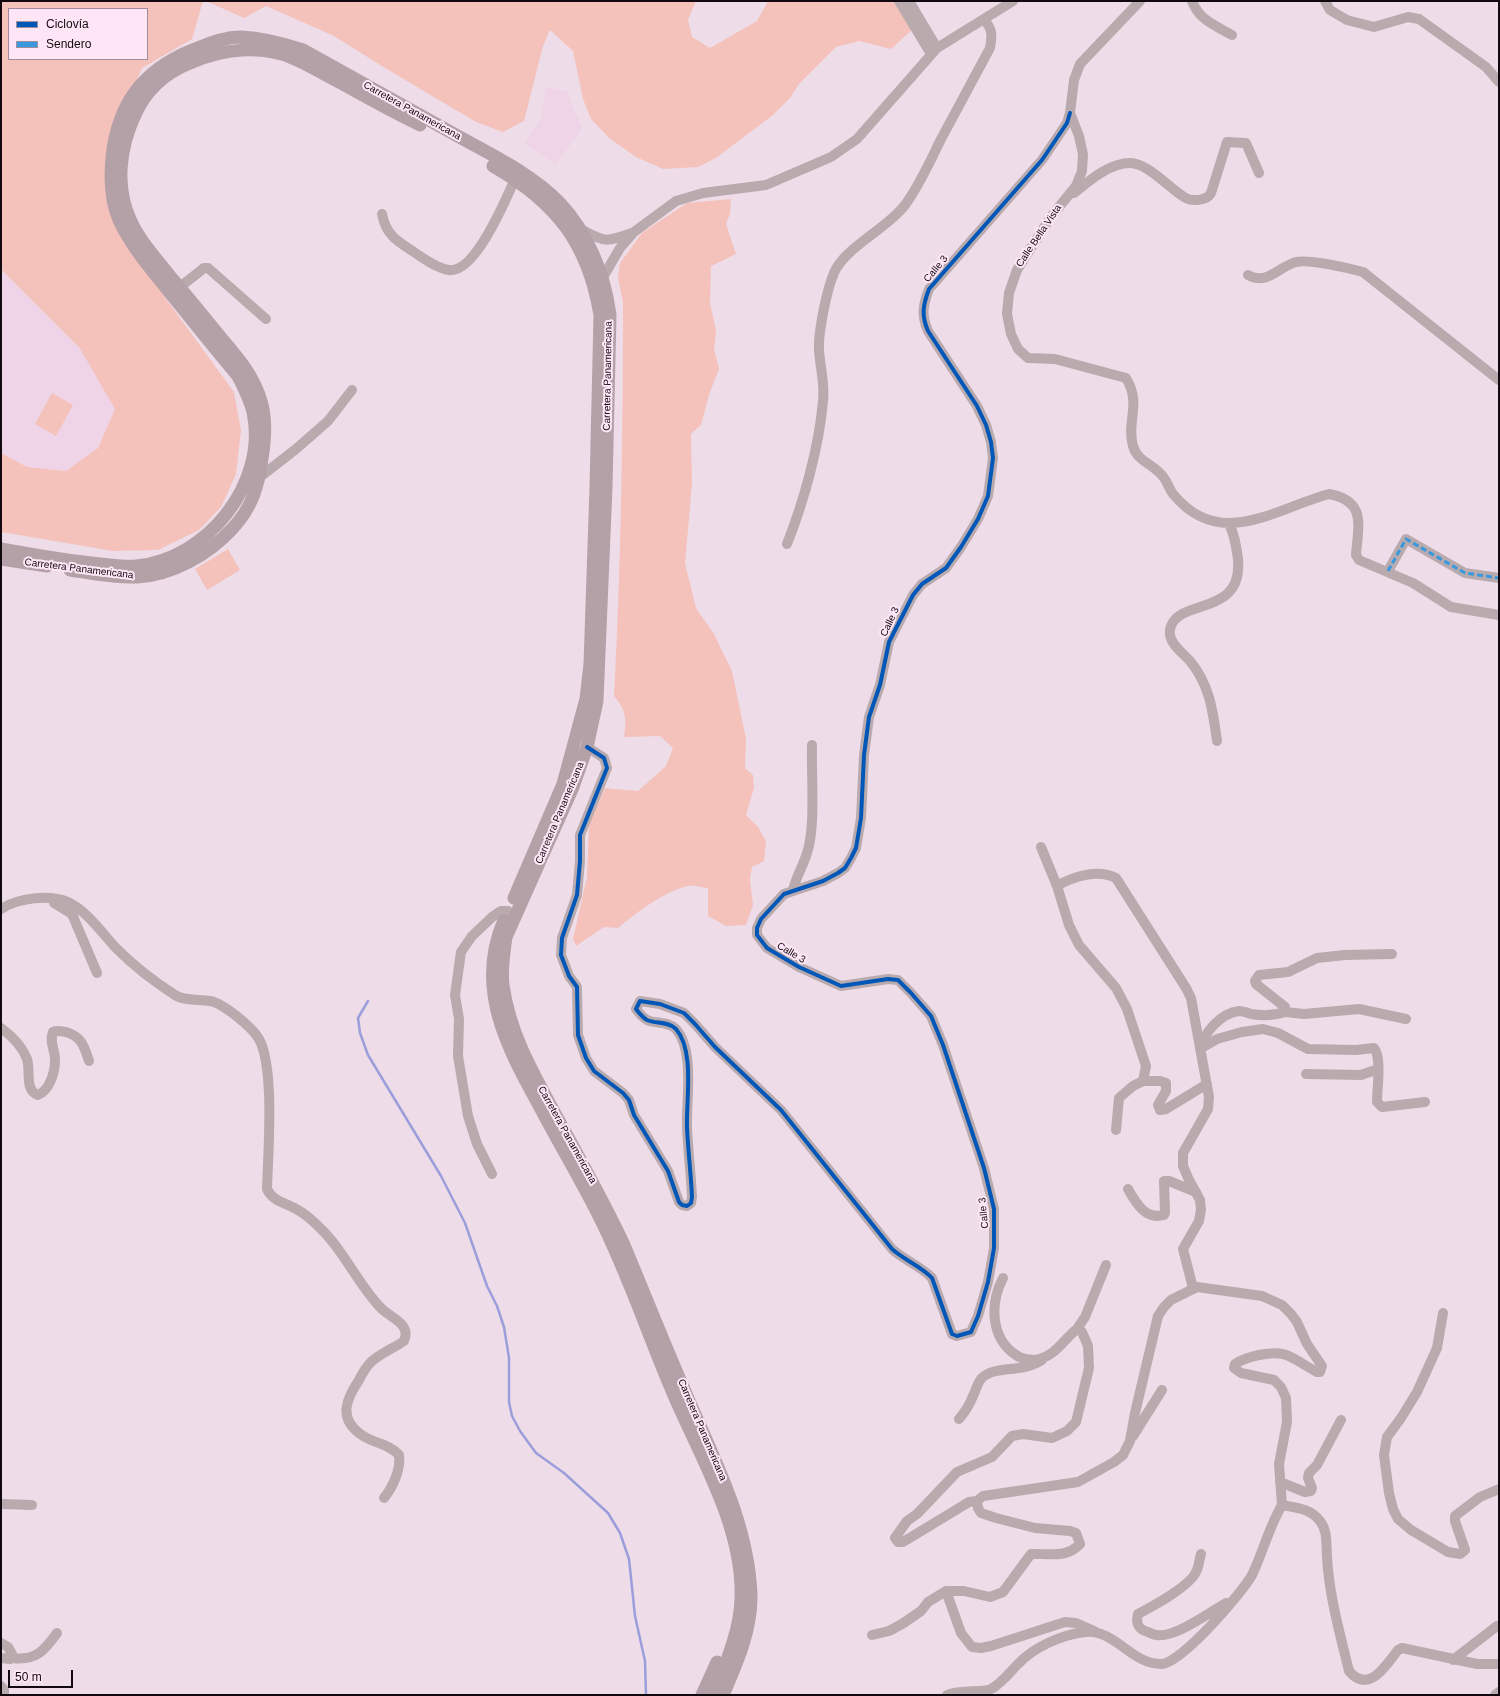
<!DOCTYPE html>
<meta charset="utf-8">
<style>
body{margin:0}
#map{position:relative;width:1500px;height:1696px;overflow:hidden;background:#eedde9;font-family:Arial,sans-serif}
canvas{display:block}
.frame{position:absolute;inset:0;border:2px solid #120910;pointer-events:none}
.legend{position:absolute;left:8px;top:8px;width:140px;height:52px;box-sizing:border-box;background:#fee6f7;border:1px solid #a08e9b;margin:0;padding:5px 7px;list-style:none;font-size:12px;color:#120910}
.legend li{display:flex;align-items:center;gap:8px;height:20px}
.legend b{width:20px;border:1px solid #a08e9b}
.scale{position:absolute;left:8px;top:1670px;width:65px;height:18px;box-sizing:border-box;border:2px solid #120910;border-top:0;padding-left:5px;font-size:12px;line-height:14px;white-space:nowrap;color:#120910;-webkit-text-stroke:3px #fee6f7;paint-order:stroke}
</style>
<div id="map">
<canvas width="1500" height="1696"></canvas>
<div class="frame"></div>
<ul class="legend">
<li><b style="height:5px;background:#0057b8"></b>Ciclovía</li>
<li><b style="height:5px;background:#3a99de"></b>Sendero</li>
</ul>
<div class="scale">50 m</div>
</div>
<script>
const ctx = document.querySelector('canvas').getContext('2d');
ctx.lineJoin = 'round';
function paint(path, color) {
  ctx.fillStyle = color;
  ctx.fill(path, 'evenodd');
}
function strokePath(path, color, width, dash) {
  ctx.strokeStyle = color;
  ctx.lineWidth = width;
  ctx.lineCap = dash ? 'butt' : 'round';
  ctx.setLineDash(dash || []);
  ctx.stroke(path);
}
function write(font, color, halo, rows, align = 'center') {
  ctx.font = font + ' Arial,sans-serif';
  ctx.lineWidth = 4;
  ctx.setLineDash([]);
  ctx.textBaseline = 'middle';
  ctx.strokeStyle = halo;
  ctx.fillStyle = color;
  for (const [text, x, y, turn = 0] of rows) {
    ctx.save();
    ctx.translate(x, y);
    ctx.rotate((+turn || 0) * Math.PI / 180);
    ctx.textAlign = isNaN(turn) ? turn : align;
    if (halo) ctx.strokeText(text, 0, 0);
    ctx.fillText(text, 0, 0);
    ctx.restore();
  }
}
const built = new Path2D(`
 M546 87 567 91 582 128 556 165 525 143 541 119Z
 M1 269 79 347 115 409 98 448 66 471 27 467 1 453Z`);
const green = new Path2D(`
 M1 1H203L192 39 142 68 112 137 125 230 164 296 234 392 241 431 236 474 221 507 199 530 158 550 113 551 1 532V453L27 467 66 471 98 448 115 409 79 347 1 269ZM9 9H147V59H9Z
 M206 1H696L688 20 692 37 710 48 757 21 768 1H896L914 28 891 49 859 41 836 47 799 84 790 98 773 115 716 158 698 167 663 169 636 157 609 138 591 119 583 99 573 51 550 30 543 46 524 121 503 132 476 122 385 68 334 36 266 6 244 18Z
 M731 199 730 214 726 224 736 254 711 266 710 303 716 330 714 349 719 369 709 395 701 425 691 434 692 484 685 563 696 608 714 634 732 671 746 739 745 768 753 775 754 788 746 815 758 827 766 841 764 861 752 867 750 879 753 905 746 925 726 926 708 916V888C702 888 695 885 689 886 668 889 634 914 618 928L604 927 576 946 573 939 587 877 589 824 605 788 638 791 666 766 673 748 660 736 624 737C627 717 626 711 614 696 621 564 623 433 623 302L618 278 620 263 642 233 687 203Z
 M52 393 73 405 56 436 35 424Z
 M228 549 240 570 207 590 195 569Z`);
const stream = new Path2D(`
 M368 1001 358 1018 360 1033 368 1055 441 1176 465 1223 487 1286 497 1306 504 1327 509 1358V1402L512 1416 520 1431 536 1453 564 1473 608 1513 620 1533 629 1559 635 1616 645 1661 646 1695`);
const minor = new Path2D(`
 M899 1 931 54
 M909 1 937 48
 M1140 1 1080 64 1074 80 1070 113 1079 136 1083 154 1082 171 1076 186 1050 218 1017 270 1009 293 1007 314 1011 334 1018 349 1028 358 1055 359 1126 378C1142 404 1126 421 1133 446 1137 462 1156 465 1164 478 1168 483 1169 489 1173 494 1220 551 1274 509 1329 494 1367 501 1358 526 1356 555L1359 560 1413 583 1451 607 1499 615
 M1192 1C1199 20 1216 26 1232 35
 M1325 1 1330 10 1347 20 1374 27 1408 17 1419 19 1486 67 1499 82
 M1074 193C1089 181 1109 163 1130 163 1148 163 1169 188 1184 197 1191 202 1207 201 1211 193L1227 142 1246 143 1259 173
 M382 214C386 235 397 241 414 252 424 259 437 268 449 270 475 274 506 199 515 179
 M579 228C605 242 604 243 632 233
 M1248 275C1267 286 1278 267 1296 262 1310 259 1348 268 1363 272L1499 380
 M602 279 620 248 634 232 676 201 703 193 766 185 831 157 857 139 937 48 1013 1
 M180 287 204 268H208L266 319
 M260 477 296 449 328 421 352 390
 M787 544C804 501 819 447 823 401 825 383 820 367 819 350 818 332 827 289 834 273 844 248 888 228 905 205 919 186 930 162 940 141 957 110 973 79 990 48 992 36 993 29 984 20
 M1388 571 1406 539 1465 573 1499 578
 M1217 741C1213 712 1210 685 1190 661 1182 652 1165 641 1171 626 1182 598 1243 616 1238 559 1236 546 1235 535 1229 524
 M587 747 604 758 607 768 580 835V861L577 895 562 938 561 955 569 976 577 987 578 1035 586 1058 594 1071 623 1093 629 1100 634 1115 668 1171 679 1202 682 1205 687 1206 691 1203 692 1197C691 1174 688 1151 687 1127 686 1100 695 1051 676 1029 668 1021 656 1024 647 1020 642 1017 639 1013 636 1009L640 1001 660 1004 684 1013 695 1024 715 1047 781 1110 892 1249C904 1260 921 1266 932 1278L952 1334 957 1336 971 1332 978 1316 988 1282 994 1248V1209L984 1168 943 1045 931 1016 911 993 898 980 888 979 841 986 799 967 782 957 767 948 757 935V928L761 919 784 894 823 881 838 873 845 868 851 858 856 848 861 818 864 755 869 717 880 685 889 642 913 595 922 584 946 568 961 547 978 519 988 496 993 458 991 442 986 425 977 406 928 331C921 315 923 305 929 289L1042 160 1067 123 1070 113
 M1041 847 1057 886
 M793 890C796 877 803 866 807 853 816 827 811 774 812 745
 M54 903 72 914 97 973
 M1 909C18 898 49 894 68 902 87 911 102 933 116 948 134 966 153 981 175 995 184 1001 199 999 210 1001 223 1003 252 1027 259 1039 275 1068 268 1154 267 1189 272 1201 286 1203 296 1209 304 1213 312 1220 318 1226 343 1249 356 1281 379 1306 389 1318 412 1323 404 1341 394 1348 381 1353 371 1362 366 1367 362 1374 359 1380 347 1398 338 1417 359 1433 372 1444 387 1442 399 1455 401 1469 393 1487 384 1498
 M1285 1012 1304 1014 1359 1009 1406 1019
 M1 1028C12 1036 22 1046 27 1059 31 1071 24 1090 38 1095 50 1090 55 1072 55 1060 55 1049 49 1042 53 1032 57 1030 61 1031 66 1032 82 1037 84 1046 89 1061
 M1202 1048C1203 1032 1222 1013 1239 1011 1243 1011 1248 1013 1251 1014 1263 1016 1273 1016 1285 1012V1007L1256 984 1255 981 1259 975 1288 972 1317 958 1345 955 1392 954
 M1200 1049 1217 1039 1242 1032 1263 1029 1278 1033 1308 1049 1356 1050 1374 1048C1382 1057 1377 1089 1377 1102L1382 1107 1425 1102
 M1306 1074 1361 1075 1378 1069
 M1143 1081H1160L1166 1083V1091L1158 1105 1160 1110 1166 1109 1207 1084
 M1116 1130 1119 1098 1133 1086 1143 1081 1146 1066 1127 1009 1116 988 1079 945 1069 925 1057 886C1074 876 1098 869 1116 878L1186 988 1191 998 1209 1097 1208 1109 1183 1153V1166L1189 1180 1200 1200 1201 1210 1199 1221 1183 1249 1193 1288
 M492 1174 477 1144 468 1116 458 1056 459 1019 455 995 461 952 472 936 492 917 501 911H508
 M1128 1189C1136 1203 1145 1220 1164 1215L1165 1213 1164 1181H1169L1196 1192
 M1443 1313 1437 1348 1417 1392 1401 1418 1387 1437 1384 1455 1389 1493 1393 1509 1398 1519 1411 1530 1448 1552 1460 1554 1465 1550 1455 1521V1516L1480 1497 1499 1489
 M1077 1329 1085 1317 1106 1265
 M959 1419C965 1412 970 1404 973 1396 976 1390 977 1384 981 1379 995 1364 1022 1374 1042 1360
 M1133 1436 1162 1390
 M1280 1482 1305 1492 1311 1491 1312 1488 1308 1478 1309 1473 1317 1465 1341 1420
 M977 1501 969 1502 903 1542H898L895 1538 907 1521 917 1514 957 1472 992 1457 1012 1436 1023 1434 1052 1438 1067 1431 1076 1422 1089 1368 1088 1346 1082 1332 1077 1329C1064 1339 1056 1355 1039 1359 1032 1361 1021 1359 1016 1355 990 1338 990 1303 1003 1278
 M1 1504 32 1505
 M1201 1554C1199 1560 1199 1567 1196 1572 1189 1587 1153 1606 1138 1614 1136 1621 1137 1628 1145 1631 1149 1632 1153 1635 1157 1635 1175 1638 1210 1612 1226 1603
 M946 1591 961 1633 972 1647 981 1648 991 1646 1065 1622 1076 1623 1094 1631
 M872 1635 889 1631 902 1624 921 1611 928 1602 946 1591H964L990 1597 1003 1592 1031 1554C1048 1553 1066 1559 1080 1544L1076 1533 1070 1531 1035 1528 996 1518 981 1513 978 1508 977 1501 983 1496 1078 1482 1114 1462 1123 1455 1130 1441 1135 1413 1158 1316 1164 1307 1171 1300 1197 1287 1262 1296 1282 1305 1291 1314 1297 1322 1307 1344 1322 1366 1320 1372H1317C1292 1359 1289 1349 1259 1355 1250 1357 1242 1359 1235 1364L1234 1368 1241 1373 1274 1380 1281 1387 1286 1398 1287 1422 1279 1464 1282 1505
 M1 1643 8 1647 12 1654 10 1659 1 1658
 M12 1658C36 1661 44 1651 57 1633
 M1453 1660 1497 1626
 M1 1686 4 1690V1695
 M947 1695C961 1689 982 1693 991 1689 1002 1683 1009 1673 1018 1664 1034 1647 1061 1635 1085 1632 1115 1629 1131 1664 1161 1664 1181 1664 1242 1593 1252 1575 1263 1552 1269 1527 1282 1505 1297 1508 1310 1508 1320 1521 1328 1531 1326 1545 1327 1557 1329 1595 1340 1634 1349 1671 1369 1695 1386 1665 1398 1650L1402 1648 1477 1664H1499
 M1495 1695 1499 1692`);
const major = new Path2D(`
 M493 166C556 202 588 243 600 315L596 487 590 664 586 699 563 784 514 898
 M1 549C34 555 67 561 100 564 112 565 124 567 136 566 208 559 268 483 253 412 250 399 244 388 238 376 215 349 193 321 171 294 152 270 132 248 119 220 110 199 110 171 113 149 121 96 150 65 200 47 213 42 226 37 241 37 262 38 282 43 303 50 353 78 403 106 454 134 490 154 531 173 560 203 588 233 605 275 610 315L606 487 597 701 587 747 573 787 506 937C504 953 501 969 503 985 510 1035 534 1075 558 1119 581 1161 604 1202 624 1245 645 1295 665 1346 687 1396 714 1459 748 1523 751 1594 752 1629 737 1663 723 1695
 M1 559 47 566
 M70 570C92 573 116 578 138 577 173 575 209 554 232 529 252 508 258 487 262 459 265 440 267 419 261 401 254 376 238 358 222 339 205 318 187 296 169 275 155 257 139 240 130 219 115 186 120 147 135 115 146 90 165 73 190 63 222 49 262 44 295 59 311 66 327 76 343 84 368 98 394 112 420 125
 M504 920C474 989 508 1049 541 1109 560 1145 581 1180 599 1216 627 1271 646 1329 670 1386 697 1452 744 1525 741 1599 740 1632 725 1665 713 1695
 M702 1695 717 1662`);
const quiet = new Path2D(`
 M1388 571 1406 539 1465 573 1499 578`);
const cycleway = new Path2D(`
 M587 747 604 758 607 768 580 835V861L577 895 562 938 561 955 569 976 577 987 578 1035 586 1058 594 1071 623 1093 629 1100 634 1115 668 1171 679 1202 682 1205 687 1206 691 1203 692 1197C691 1174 688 1151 687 1127 686 1100 695 1051 676 1029 668 1021 656 1024 647 1020 642 1017 639 1013 636 1009L640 1001 660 1004 684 1013 695 1024 715 1047 781 1110 892 1249C904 1260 921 1266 932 1278L952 1334 957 1336 971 1332 978 1316 988 1282 994 1248V1209L984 1168 943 1045 931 1016 911 993 898 980 888 979 841 986 799 967 782 957 767 948 757 935V928L761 919 784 894 823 881 838 873 845 868 851 858 856 848 861 818 864 755 869 717 880 685 889 642 913 595 922 584 946 568 961 547 978 519 988 496 993 458 991 442 986 425 977 406 928 331C921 315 923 305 929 289L1042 160 1067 123 1070 113`);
const streetNames = [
 ["Carretera Panamericana",412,111,29],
 ["Calle Bella Vista",1039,236,-56],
 ["Calle 3",936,269,-50],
 ["Carretera Panamericana",608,376,-89],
 ["Carretera Panamericana",79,569,7],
 ["Calle 3",890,622,-65],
 ["Carretera Panamericana",560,813,-67],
 ["Calle 3",791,953,30],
 ["Carretera Panamericana",567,1135,61],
 ["Calle 3",984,1213,-96],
 ["Carretera Panamericana",702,1430,67]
];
paint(built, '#efd4e7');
paint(green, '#f4c2bb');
strokePath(stream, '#9b9eda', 2.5);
strokePath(minor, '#b9aaae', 10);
strokePath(major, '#b4a1a8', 13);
strokePath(quiet, '#3a99de', 3, [6, 3]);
strokePath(cycleway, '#0057b8', 4);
write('10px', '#120910', '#fee6f7', streetNames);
</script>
